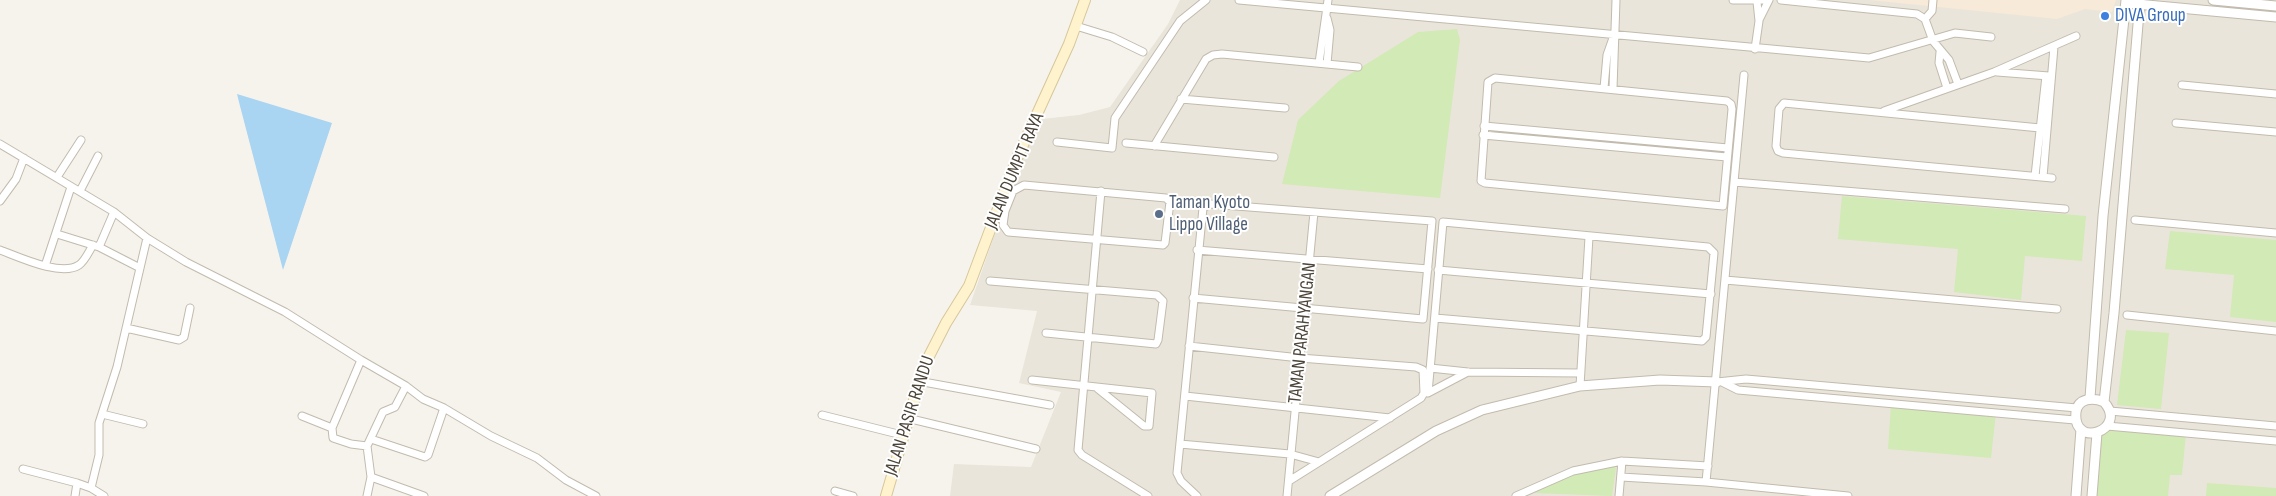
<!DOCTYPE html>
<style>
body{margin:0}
canvas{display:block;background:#f6f3ec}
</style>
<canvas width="2276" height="496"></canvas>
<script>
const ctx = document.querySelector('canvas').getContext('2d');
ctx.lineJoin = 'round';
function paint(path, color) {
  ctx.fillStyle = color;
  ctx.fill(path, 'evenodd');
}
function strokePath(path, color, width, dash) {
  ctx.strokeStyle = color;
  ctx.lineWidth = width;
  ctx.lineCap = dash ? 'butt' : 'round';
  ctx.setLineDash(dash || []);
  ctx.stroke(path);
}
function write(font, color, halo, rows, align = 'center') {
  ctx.font = font + ' "Sofia Sans Condensed",sans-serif';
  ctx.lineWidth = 4;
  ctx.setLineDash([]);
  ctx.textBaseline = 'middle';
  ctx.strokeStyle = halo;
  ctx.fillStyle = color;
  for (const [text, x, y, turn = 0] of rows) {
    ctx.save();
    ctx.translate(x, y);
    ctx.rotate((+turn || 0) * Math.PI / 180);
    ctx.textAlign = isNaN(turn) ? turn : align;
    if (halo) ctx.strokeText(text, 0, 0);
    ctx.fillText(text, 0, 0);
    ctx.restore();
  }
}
const residential = new Path2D(`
 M1180 0H2276V496H950L954 464 1031 467 1061 392 1019 383 1037 311 970 305 1021 159 1042 119 1079 115 1110 107 1168 24Z`);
const commercial = new Path2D(`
 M1869 0H2116L2112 12 2085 9 2057 19Z`);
const green = new Path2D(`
 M1457 29 1460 40 1440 198 1282 184 1298 120 1339 81 1418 32Z
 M1842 196 2086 216 2082 261 2025 256 2021 300 1954 292 1958 249 1838 239Z
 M2170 231 2276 240V322L2230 317 2234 275 2165 269Z
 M2126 330 2169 333 2161 409 2117 405Z
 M1891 404 1996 413 1991 458 1888 449Z
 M2107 426 2186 433 2182 475H2170L2168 496H2092L2097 433Z
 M1613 465 1616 468 1612 496 1535 493 1536 490 1581 471Z
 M2207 483 2276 488V496H2206Z`);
const water = new Path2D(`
 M237 94 332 123 283 270 240 106Z`);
const minor = new Path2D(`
 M1239 0 1869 58 1955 33 1991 37
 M1733 0H1764
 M1781 0 1917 14 1925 19 1933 41 1949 60 1958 84
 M1327 18 1330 30 1327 64
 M1925 19 1932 11 1933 0
 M1759 20 1769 0
 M1076 26 1112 37 1143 52
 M1755 49 1759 21 1757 2
 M1940 52 1939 63 1947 88
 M1319 63 1328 0
 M1997 72 2049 76
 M1495 78 1727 101 1731 104 1732 109 1723 206 1485 183 1481 181 1488 82Z
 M2182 85 2276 94
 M1604 88 1607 55 1613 38
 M1613 89 1616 0
 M1181 99 1285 108
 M1884 111 1994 72 2076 36
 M2176 123 2276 132
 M1484 126 1728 148
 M2040 128 1784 103 1779 109 1776 146 1778 151 1783 153 2052 178
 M1483 135 1727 157
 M1057 142 1112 148 1115 118 1180 21 1206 0
 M1126 143 1274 157
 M0 144 114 212 147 238 186 262 285 312 361 360 406 386 423 399 444 408 491 436 537 458 566 480 596 496
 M1154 146 1206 59 1213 55 1222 54 1358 67
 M2035 176 2046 76
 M57 177 81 140
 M2043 177 2054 47
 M1734 182 2065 209
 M1024 185 1166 198 1170 202 1165 243 1163 245 1008 232 1003 225 1005 211 1013 191Z
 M80 191 98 156
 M1101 191 1078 450 1082 455 1148 496
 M0 201 16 179 24 158
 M2135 220 2276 233
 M57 234 99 247 140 268
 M99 247 114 212
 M0 250C19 257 61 277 79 265 85 261 89 251 93 245
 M1197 250 1428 269
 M45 266 71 187
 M1438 270 1711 294
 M1725 280 2057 309
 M990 281 1157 295 1163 301 1158 340 1156 344 1046 333
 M1193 298 1423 319 1432 221 1210 204 1203 208 1177 473 1181 481 1197 496
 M2127 315 2276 331
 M1435 318 1702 341 1706 337 1714 253 1708 247 1443 222 1428 393 1468 372
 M126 328 179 340 184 337 190 308
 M1189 346 1300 358 1416 367 1423 370 1424 393 1421 398 1289 481
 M1430 368 1468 372 1580 373
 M1032 380 1152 393 1149 426H1144L1097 388
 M918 381 1050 405
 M1717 382 1746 379 2077 408
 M1722 382 1738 390 2075 420
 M1580 386 1589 237
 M1185 396 1390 418
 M2110 411 2276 426
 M102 414 143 424
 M822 415 902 435
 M302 416 332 428 333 438 351 444 367 446 383 412 395 407 406 386
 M907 418 1036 449
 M2107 426 2276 441
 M332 428 361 360
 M371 439 425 457 428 455 444 408
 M1180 444 1290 454 1319 462
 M367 446 371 477 367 496
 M23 469 77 483
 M371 477 424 496
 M1621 477 1706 482 1848 496
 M1706 482 1744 75
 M91 488 104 496
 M835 491 853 496
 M75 496 77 483 91 488 99 455V423L117 367 147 238
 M1287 496 1314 212
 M1516 496 1573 471 1622 461 1708 466
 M1619 496 1622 461`);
const tertiary = new Path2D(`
 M2213 0 2276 6
 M2126 3 2276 17
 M2090 398 2103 216 2126 0
 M2104 402C2093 397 2078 398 2076 412 2072 450 2129 430 2104 402L2114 313 2140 0
 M1330 496 1436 431 1482 410 1580 386 1660 380 1717 382
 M2076 496 2081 429
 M2092 496 2097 433`);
const secondary = new Path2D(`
 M886 496 924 366 946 323 969 286 1017 158 1069 44 1085 0`);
const markers = [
 [2105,16,5,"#3f7fe0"],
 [1159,214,5,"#5c6f8a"]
];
const shopNames = [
 ["DIVA Group",2115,16]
];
const streetNames = [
 ["JALAN DUMPIT RAYA",1015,171,-67],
 ["TAMAN PARAHYANGAN",1303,333,-84],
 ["JALAN PASIR RANDU",910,416,-72]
];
const serviceNames = [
 ["Taman Kyoto",1169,203],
 ["Lippo Village",1169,225]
];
paint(residential, '#eae5da');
paint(commercial, '#f7ead8');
paint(green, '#d2eab5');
paint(water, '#a9d4f2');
strokePath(minor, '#c2bbae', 9);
strokePath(tertiary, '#c2bbae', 11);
strokePath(secondary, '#d6c79b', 12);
strokePath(minor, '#fff', 7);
strokePath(tertiary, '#fff', 9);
strokePath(secondary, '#fff3cd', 10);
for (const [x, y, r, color] of markers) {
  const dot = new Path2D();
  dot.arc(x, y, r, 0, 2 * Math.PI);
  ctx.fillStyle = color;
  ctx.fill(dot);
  strokePath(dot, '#fff', 2);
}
write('19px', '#366cbe', '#fff', shopNames, 'left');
write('19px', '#4b4439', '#fff', streetNames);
write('19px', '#4e5e75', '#fff', serviceNames, 'left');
</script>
